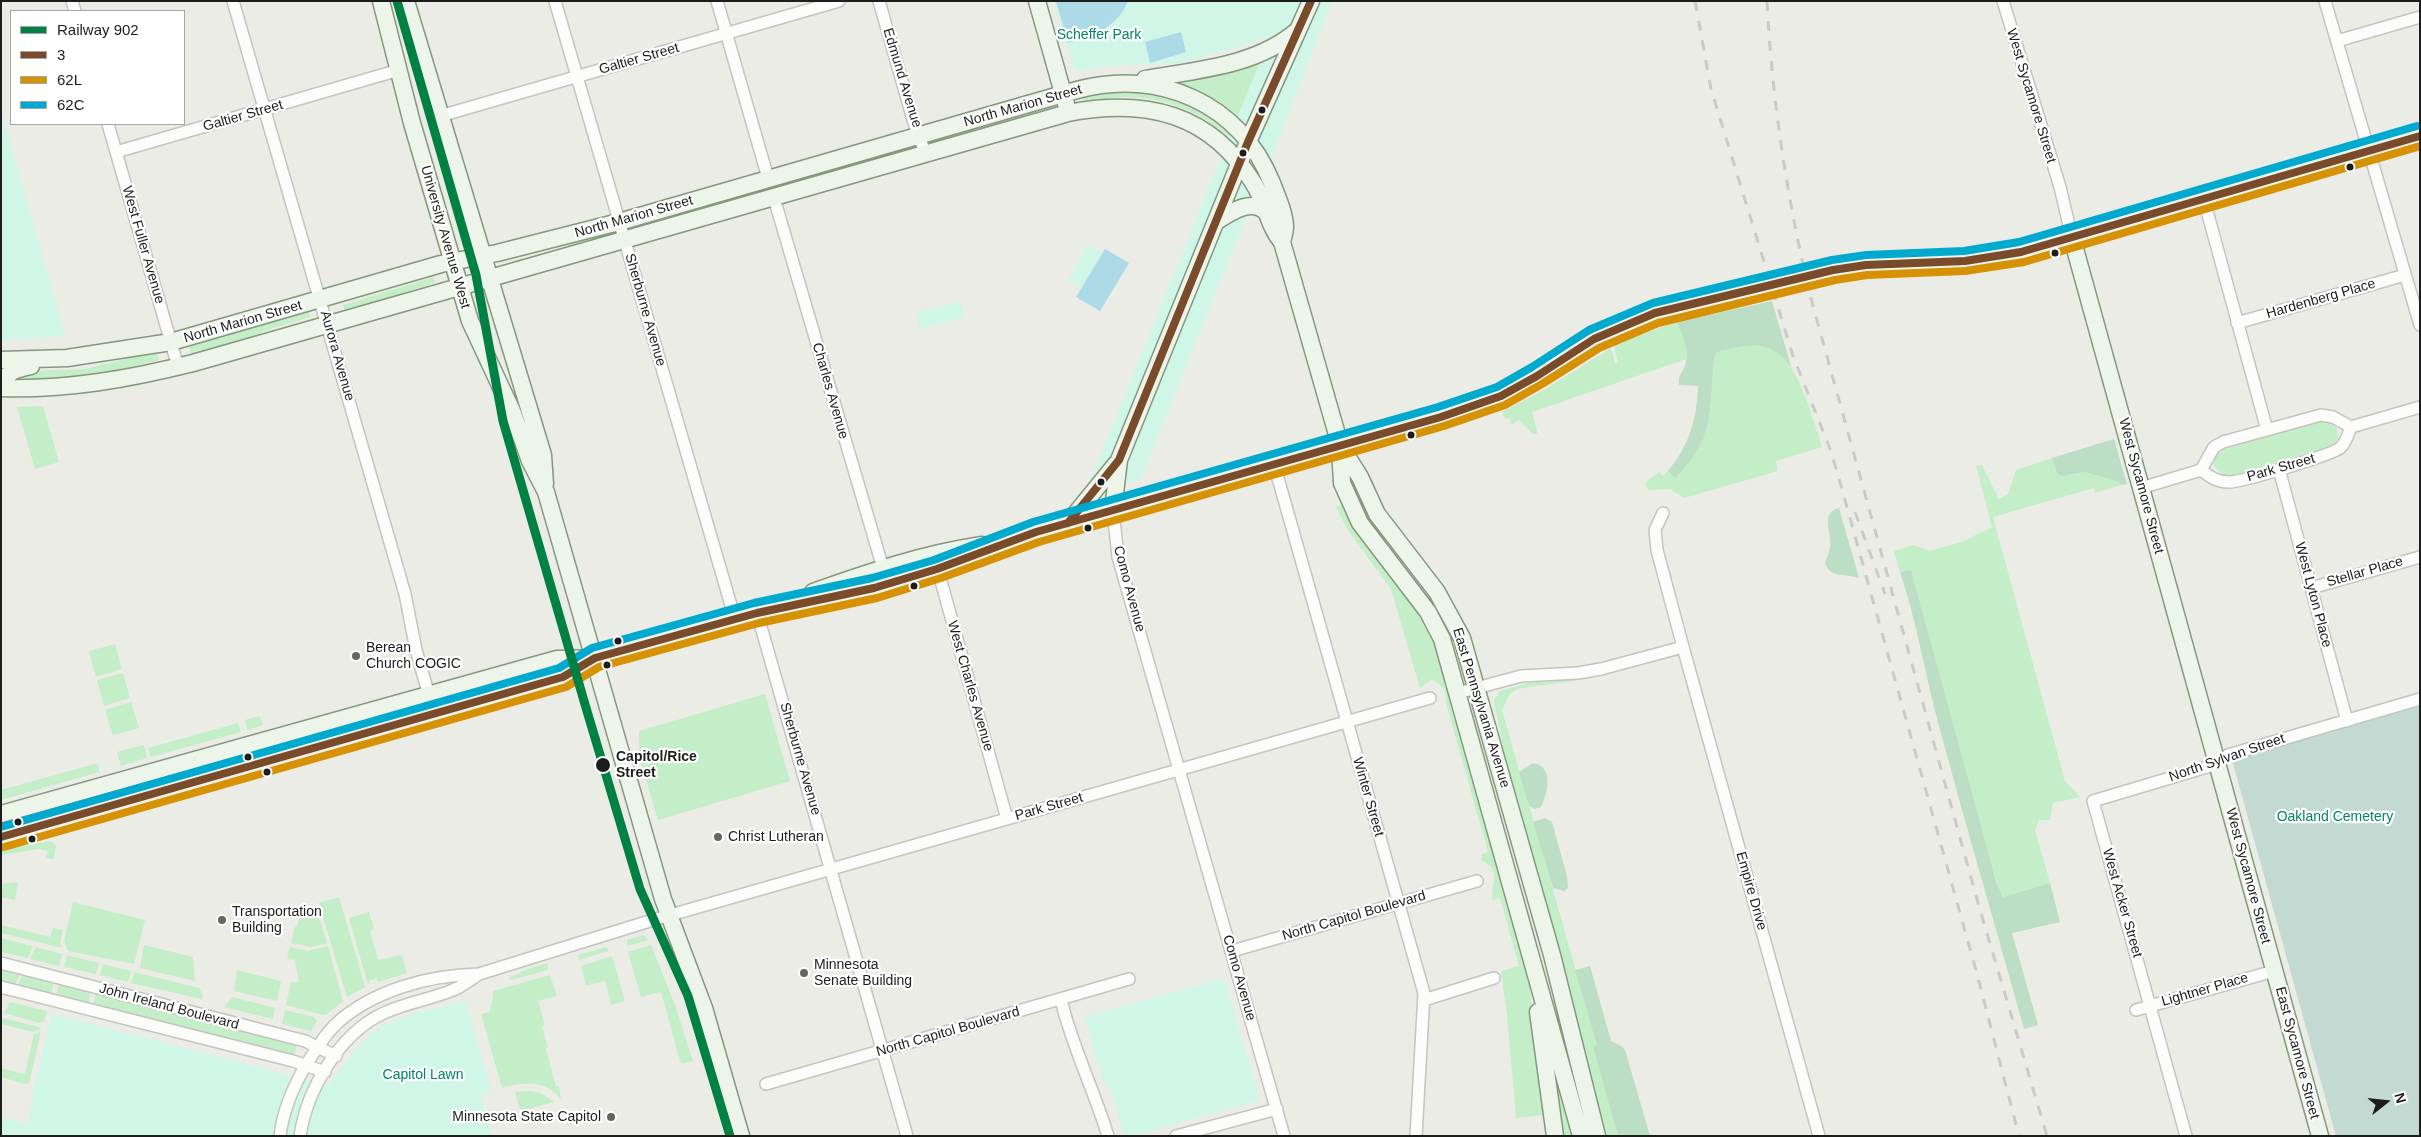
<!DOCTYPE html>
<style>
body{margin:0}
#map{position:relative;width:2421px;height:1137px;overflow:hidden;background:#ebece6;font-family:Helvetica,sans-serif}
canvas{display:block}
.frame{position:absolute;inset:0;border:2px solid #1d1d1d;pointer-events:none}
.legend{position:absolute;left:10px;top:10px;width:175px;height:115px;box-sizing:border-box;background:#fff;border:1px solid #a5a5a5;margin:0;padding:6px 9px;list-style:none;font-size:15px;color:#1d1d1d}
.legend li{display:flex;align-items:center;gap:10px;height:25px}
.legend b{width:25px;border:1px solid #a5a5a5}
.north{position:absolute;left:2361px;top:1077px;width:50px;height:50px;-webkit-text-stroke:4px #fff;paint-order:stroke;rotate:74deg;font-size:14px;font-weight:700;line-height:20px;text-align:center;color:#1d1d1d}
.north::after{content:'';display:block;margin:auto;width:18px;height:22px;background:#1d1d1d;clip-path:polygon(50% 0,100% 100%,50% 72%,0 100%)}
</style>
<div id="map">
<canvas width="2421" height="1137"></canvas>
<div class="frame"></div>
<ul class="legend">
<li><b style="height:6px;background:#008144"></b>Railway 902</li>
<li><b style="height:6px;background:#7a4b2a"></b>3</li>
<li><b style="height:6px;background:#d69104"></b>62L</li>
<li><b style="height:6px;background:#00a9ce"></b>62C</li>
</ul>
<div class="north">N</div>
</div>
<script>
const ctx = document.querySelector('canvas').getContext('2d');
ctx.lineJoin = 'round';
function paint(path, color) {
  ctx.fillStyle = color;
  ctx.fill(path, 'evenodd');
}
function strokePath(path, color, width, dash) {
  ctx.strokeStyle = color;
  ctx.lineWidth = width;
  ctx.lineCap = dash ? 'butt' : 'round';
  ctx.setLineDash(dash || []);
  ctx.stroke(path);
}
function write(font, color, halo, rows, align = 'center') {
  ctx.font = font + ' Helvetica,sans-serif';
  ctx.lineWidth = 4.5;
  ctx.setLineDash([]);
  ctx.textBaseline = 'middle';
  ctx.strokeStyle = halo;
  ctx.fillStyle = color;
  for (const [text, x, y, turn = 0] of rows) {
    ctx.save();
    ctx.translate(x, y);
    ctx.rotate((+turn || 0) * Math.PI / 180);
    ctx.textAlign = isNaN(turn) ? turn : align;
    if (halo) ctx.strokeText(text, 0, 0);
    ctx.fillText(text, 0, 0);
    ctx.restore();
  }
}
const grass = new Path2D(`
 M1262 57 1238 121 1199 93 1173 82Z
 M1098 91H1155L1202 109 1234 135V141C1202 112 1164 96 1121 97 1110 97 1092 103 1083 100L1082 97Z
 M1051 105 1050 108 988 125 968 135H962L978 126Z
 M905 147 865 166 788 187 785 179Z
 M756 190 757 194 638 228 676 212Z
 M606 233 605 236 585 241 565 252 513 267 512 261 560 250 578 240Z
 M434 277 435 282 345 314 343 305Z
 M308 308 310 317 264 331 231 347 195 356 191 353 188 343Z
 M1677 322 1686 342V359L1532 412 1538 434H1533L1519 420 1511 425 1510 418 1505 419 1502 412 1544 390 1611 348 1615 363H1618L1614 346 1639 335Z
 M1747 344C1761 344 1773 348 1783 357 1799 370 1816 427 1822 447L1776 461 1778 471 1684 498 1670 489 1648 490 1645 483 1659 472 1663 476 1668 471 1675 478C1717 438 1709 405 1715 353Z
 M156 351 159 360 78 379 10 381 26 371 86 369Z
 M43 406 59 462 35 469 17 407Z
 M2320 421H2328L2337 428 2338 439 2331 447 2234 475 2224 476 2214 466V459L2222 450Z
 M2052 458 2057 473 2070 475 2085 472 2119 482 2122 485 2095 493 2094 488 1993 517 2065 781 2080 797 2053 803 2050 820H2039L2035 830 2050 883 2003 897 1991 865 1911 570 1900 572 1894 551 1913 545 1930 551 1961 542 1992 527 1976 466 1982 465 1999 499 2008 494 2016 470Z
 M1343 504 1418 608 1437 645 1528 973 1545 1115 1516 1118 1507 1015 1501 971 1519 966 1500 898 1493 900C1489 884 1505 873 1481 860L1482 854 1488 852 1446 703C1448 691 1442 686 1432 679L1420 688 1391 589 1347 529 1336 507Z
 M115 644 122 669 96 677 89 651Z
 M123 673 130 698 104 706 97 680Z
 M1555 680H1579L1517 689 1510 694 1502 710 1597 1045 1593 1047 1619 1136H1604L1510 782 1495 706 1494 700 1500 691 1527 683Z
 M765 694 790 781 658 820 639 757V731Z
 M131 702 139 728 113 735 105 710Z
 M260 716 263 725 247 730 245 720Z
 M238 723 241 732 151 757 148 748Z
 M144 745 147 758 121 766 117 752Z
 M98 763 99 772 1 800V790Z
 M180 772 181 775 148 790 145 782Z
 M141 783 143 791 121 795 123 788Z
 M51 841 56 846 54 859 46 858 48 851 39 849 1 855 2 850Z
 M18 882 15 900 1 897V884Z
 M339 897 365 987 347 997 319 903Z
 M73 902 145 920 134 964 68 951 64 941Z
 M315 905 327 943 312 947 291 943 295 926H297L303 908Z
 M369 912 374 929 370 931 378 960 402 955 407 973 378 982 376 978 369 981 368 985 349 918Z
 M1 925 50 937 53 928 63 930 60 944 62 948 1 933Z
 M644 935 648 940 627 946V940Z
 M1 938 33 946 28 958 1 952Z
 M144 945 193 957 195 981 140 968Z
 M651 945 675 1005 693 1061 681 1064 661 992 641 997 628 952Z
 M328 946 343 1001 327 1014 323 1015 286 1005 291 982H299L295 961 287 958 290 947 308 951Z
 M36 947 62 954 59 966 30 959Z
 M606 947 609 951 579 960 578 955Z
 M67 955 99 963 96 974 64 967Z
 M612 956 625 1001 611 1005 605 981 586 986 581 966Z
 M547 963 548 970 511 980 509 978 523 971Z
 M103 964 131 971 128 982 100 975Z
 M1 969 20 974 15 985 1 982Z
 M237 970 281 981 277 1001 234 991Z
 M134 972 199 988 203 994 202 999 131 983Z
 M22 975 54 983 51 994 17 986Z
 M550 975 557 996 538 1001 545 1025 542 1026 548 1048 546 1049 556 1086H559L561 1100C546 1079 524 1082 502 1088L481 1014 489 1012 493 999V991Z
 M59 984 91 992 88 1004 56 995Z
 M96 993 297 1044 294 1056 93 1004Z
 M232 997 275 1008 273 1019 224 1007Z
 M10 1002 47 1011 44 1021 40 1023 4 1013Z
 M285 1010 314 1017 317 1021 311 1031 282 1024Z
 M3 1018 39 1027 41 1029 33 1032 1 1024Z
 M41 1031 29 1083 25 1084 1 1077V1068L25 1074 34 1034Z
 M1552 1058 1575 1136H1562Z
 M528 1091 541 1093 554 1102 521 1111 515 1092Z`);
const forest = new Path2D(`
 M1772 301 1791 366C1767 337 1747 344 1715 353 1708 406 1718 437 1675 478L1668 471C1689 446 1697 419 1698 386L1679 385C1677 374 1685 371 1686 362 1689 347 1682 336 1677 322Z
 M2114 439 2127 484 2122 485 2119 482 2085 472 2062 476 2057 473 2052 458Z
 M1839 508 1859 578C1845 573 1832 579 1825 564 1826 558 1829 553 1830 548 1833 535 1819 513 1839 508Z
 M1911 570 1996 881 2003 897 2050 883 2060 922 2012 933 2038 1025 2024 1029C1996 928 1966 827 1939 726 1925 675 1917 622 1900 572Z
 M1533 763C1554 766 1548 793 1541 807L1535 809 1529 806 1519 772Z
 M1545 818 1552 822 1567 876 1568 888 1564 891 1553 888 1533 822Z
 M1590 966 1611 1041 1621 1046 1625 1050 1650 1136H1619L1617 1132 1593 1047 1597 1045 1575 970Z`);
const cemetery = new Path2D(`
 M2420 706V1136H2336L2232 760Z`);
const park = new Path2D(`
 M1054 1H1332L1276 147 1244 222 1140 481 1087 488 1270 37 1181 63 1110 66 1079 71 1074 68Z
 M1 111 65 335 1 341Z
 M1089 245 1103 252 1081 288 1068 280 1084 253 1081 250 1083 246 1087 248Z
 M960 301 964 317 920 330 916 313Z
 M1224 978 1260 1100 1133 1136H1124L1111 1090 1104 1083 1084 1017Z
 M462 1002 467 1006 491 1090 481 1094 492 1136H1V1118L29 1124 34 1086 52 1014 329 1085C342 1067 354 1048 371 1034 395 1016 432 1009 462 1002Z`);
const pitch = new Path2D(`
 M1056 1H1128C1117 28 1094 35 1068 43Z
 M1181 32 1186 52 1150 63 1145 42Z
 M1105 249 1129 263 1100 311 1076 297Z`);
const street = new Path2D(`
 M72 1 75 11
 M233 1 405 594 416 650 434 713
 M555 1 735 619
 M717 1 768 178
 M879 1 914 123 926 155
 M2003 1 2060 187 2072 238
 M2325 1 2420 325
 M2337 41 2420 17
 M440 116 839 1
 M108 124 178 367
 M116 152 399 70
 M774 198 885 575
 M2204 200 2267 430
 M2237 323 2405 275
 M2351 427 2420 407
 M1274 464 1424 993 1416 1136
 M2279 469 2347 721
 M2201 470C2210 477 2217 482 2229 482 2242 482 2331 455 2340 448 2346 443 2348 434 2351 427
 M2141 488 2201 470 2214 447 2223 442 2321 415 2333 417 2351 427
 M1113 510 1118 557 1284 1136
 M1663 513 1655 530 1657 550 1683 647
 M936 563 1007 819
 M2311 588 2420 557
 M757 613 907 1136
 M1458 693 1521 676 1578 673 1601 669 1683 647 1819 1136
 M1232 951 1477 881
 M1 963 305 1041 336 1056
 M1 987 293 1061 325 1072
 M1061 1000C1072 1046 1094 1090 1108 1136
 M1424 1000 1494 978
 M2136 1010 2274 971
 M766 1084 1129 979
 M280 1136C283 1110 293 1087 306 1065 315 1051 323 1037 335 1025 372 990 430 975 479 974
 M300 1136C307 1089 340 1033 384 1013 406 1003 431 999 453 990 462 987 471 979 479 974L653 920 1430 698
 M1176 1136 1277 1109
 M2186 1136 2093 801 2217 764 2228 755 2420 699`);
const secondary = new Path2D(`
 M381 1 412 123 470 321 512 411 530 461 546 492 663 899 704 1008 741 1136
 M406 1 543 455 545 484
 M1037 1 1066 104
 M1145 79C1197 70 1257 66 1298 30
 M1217 221C1231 212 1253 197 1267 213
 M2072 238 2320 1136
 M1816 274C1884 258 1953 266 2021 252L2420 136
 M1 360 67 358 171 342 441 264 497 253 619 222 1077 90C1159 68 1240 103 1272 183 1277 196 1285 214 1285 227 1285 232 1283 238 1282 242
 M1 388C67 390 129 379 193 363L1068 113C1146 98 1211 113 1254 184 1266 203 1268 226 1282 242L1340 445 1360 477 1377 514 1437 592 1462 638 1552 955 1597 1136
 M3 388C4 371 18 369 31 366
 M1340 450 1342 483 1360 523 1428 612 1442 639 1581 1136
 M1113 510 1119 460 1248 142 1311 1
 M1068 523 1116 464
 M813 592C869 572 923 554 982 545
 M1 814 557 659 593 658
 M1 837 563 677 595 658 757 613 874 588 937 569 1036 532 1441 417 1475 406 1517 388 1614 329 1655 313 1680 306
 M1538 1012 1555 1136`);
const rail = new Path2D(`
 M1695 1 1711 89 1793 356 1829 446 1838 475 1977 974 2019 1136
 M1767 1C1772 101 1787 198 1810 295L1978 903 2047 1136
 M1855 512 1885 594`);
const secondaryBridge = new Path2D(`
 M1680 306 1816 274`);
const bus1 = new Path2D(`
 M1068 523 1119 460 1248 142 1311 1
 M1 837 563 677 595 658 757 613 874 588 937 569 1036 532 1441 417 1501 396 1537 376 1594 339 1655 313 1833 270 1866 265 1965 261 2021 252 2420 136`);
const bus2 = new Path2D(`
 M4 847 566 687 599 667 759 623 877 598 941 578 1039 542 1444 426 1505 405 1542 384 1599 348 1658 323 1835 280 1867 275 1965 271 2024 262 2420 146`);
const bus3 = new Path2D(`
 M1 827 559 668 592 648 754 603 872 578 934 560 1033 522 1438 407 1497 387 1532 367 1589 330 1653 303 1832 260 1866 255 1964 251 2019 242 2417 126`);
const rail1 = new Path2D(`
 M397 1 476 275 503 421 584 701 640 889 688 996 730 1136`);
const markers = [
 [1262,110,4.5,"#1d1d1d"],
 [1243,153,4.5,"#1d1d1d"],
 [2350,167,4.5,"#1d1d1d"],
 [2055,253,4.5,"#1d1d1d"],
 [1411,435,4.5,"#1d1d1d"],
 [1101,482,4.5,"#1d1d1d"],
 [1088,528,4.5,"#1d1d1d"],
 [914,586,4.5,"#1d1d1d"],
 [618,641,4.5,"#1d1d1d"],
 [356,656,5,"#656563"],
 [607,665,4.5,"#1d1d1d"],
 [248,757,4.5,"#1d1d1d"],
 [603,765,8,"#1d1d1d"],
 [267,772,4.5,"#1d1d1d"],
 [18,822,4.5,"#1d1d1d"],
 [718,837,5,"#656563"],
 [32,839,4.5,"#1d1d1d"],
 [222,920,5,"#656563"],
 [804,973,5,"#656563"],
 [611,1117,5,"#656563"]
];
const parkNames = [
 ["Scheffer Park",1099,35],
 ["Oakland Cemetery",2335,817],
 ["Capitol Lawn",423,1075]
];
const streetNames = [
 ["Galtier Street",639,59,-16],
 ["Edmund Avenue",902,78,73],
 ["West Sycamore Street",2031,96,73],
 ["North Marion Street",1023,106,-16],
 ["Galtier Street",243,116,-16],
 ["North Marion Street",634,217,-16],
 ["University Avenue West",445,237,74],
 ["West Fuller Avenue",143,245,74],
 ["Hardenberg Place",2321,299,-16],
 ["Sherburne Avenue",645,310,74],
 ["North Marion Street",243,322,-16],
 ["Aurora Avenue",337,356,74],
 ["Charles Avenue",830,391,74],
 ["Park Street",2281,468,-16],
 ["West Sycamore Street",2141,486,75],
 ["Stellar Place",2365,572,-16],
 ["Como Avenue",1129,589,75],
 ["West Lyton Place",2313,595,75],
 ["West Charles Avenue",970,686,74],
 ["East Pennsylvania Avenue",1481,708,73],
 ["North Sylvan Street",2227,758,-19],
 ["Sherburne Avenue",800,759,74],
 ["Winter Street",1368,797,74],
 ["Park Street",1049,807,-16],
 ["West Sycamore Street",2248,876,75],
 ["Empire Drive",1751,891,74],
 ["West Acker Street",2122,903,74],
 ["North Capitol Boulevard",1354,916,-16],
 ["Como Avenue",1239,978,74],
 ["Lightner Place",2205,990,-16],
 ["John Ireland Boulevard",169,1007,15],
 ["North Capitol Boulevard",948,1032,-16],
 ["East Sycamore Street",2297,1053,75]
];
const poiNames = [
 ["Berean",366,648],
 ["Church COGIC",366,664],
 ["Christ Lutheran",728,837],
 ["Transportation",232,912],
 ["Building",232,928],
 ["Minnesota",814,965],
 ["Senate Building",814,981],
 ["Minnesota State Capitol",601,1117,"right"]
];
const stopNames = [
 ["Capitol/Rice",616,757],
 ["Street",616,773]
];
paint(grass, '#c3eec7');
paint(forest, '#bbdec4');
paint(cemetery, '#c2dad2');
paint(park, '#d0f6e8');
paint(pitch, '#acdae7');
strokePath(street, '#c4c4c2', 14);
strokePath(secondary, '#85977d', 19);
strokePath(street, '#fcfcfb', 11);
strokePath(secondary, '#edf4e9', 16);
strokePath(rail, '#cacac9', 3, [10, 10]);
strokePath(secondaryBridge, '#85977d', 19, []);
strokePath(secondaryBridge, '#edf4e9', 16);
strokePath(bus1, '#7a4b2a', 8);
strokePath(bus2, '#d69104', 8);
strokePath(bus3, '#00a9ce', 8);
strokePath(rail1, '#008144', 9);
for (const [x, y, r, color] of markers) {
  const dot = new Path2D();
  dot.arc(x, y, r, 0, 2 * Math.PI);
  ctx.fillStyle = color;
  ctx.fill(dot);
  strokePath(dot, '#fff', 2);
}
write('14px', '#01865f', '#fff', parkNames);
write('14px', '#1d1d1d', '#fff', streetNames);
write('14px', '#1d1d1d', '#fff', poiNames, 'left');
write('bold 14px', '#1d1d1d', '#fff', stopNames, 'left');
</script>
